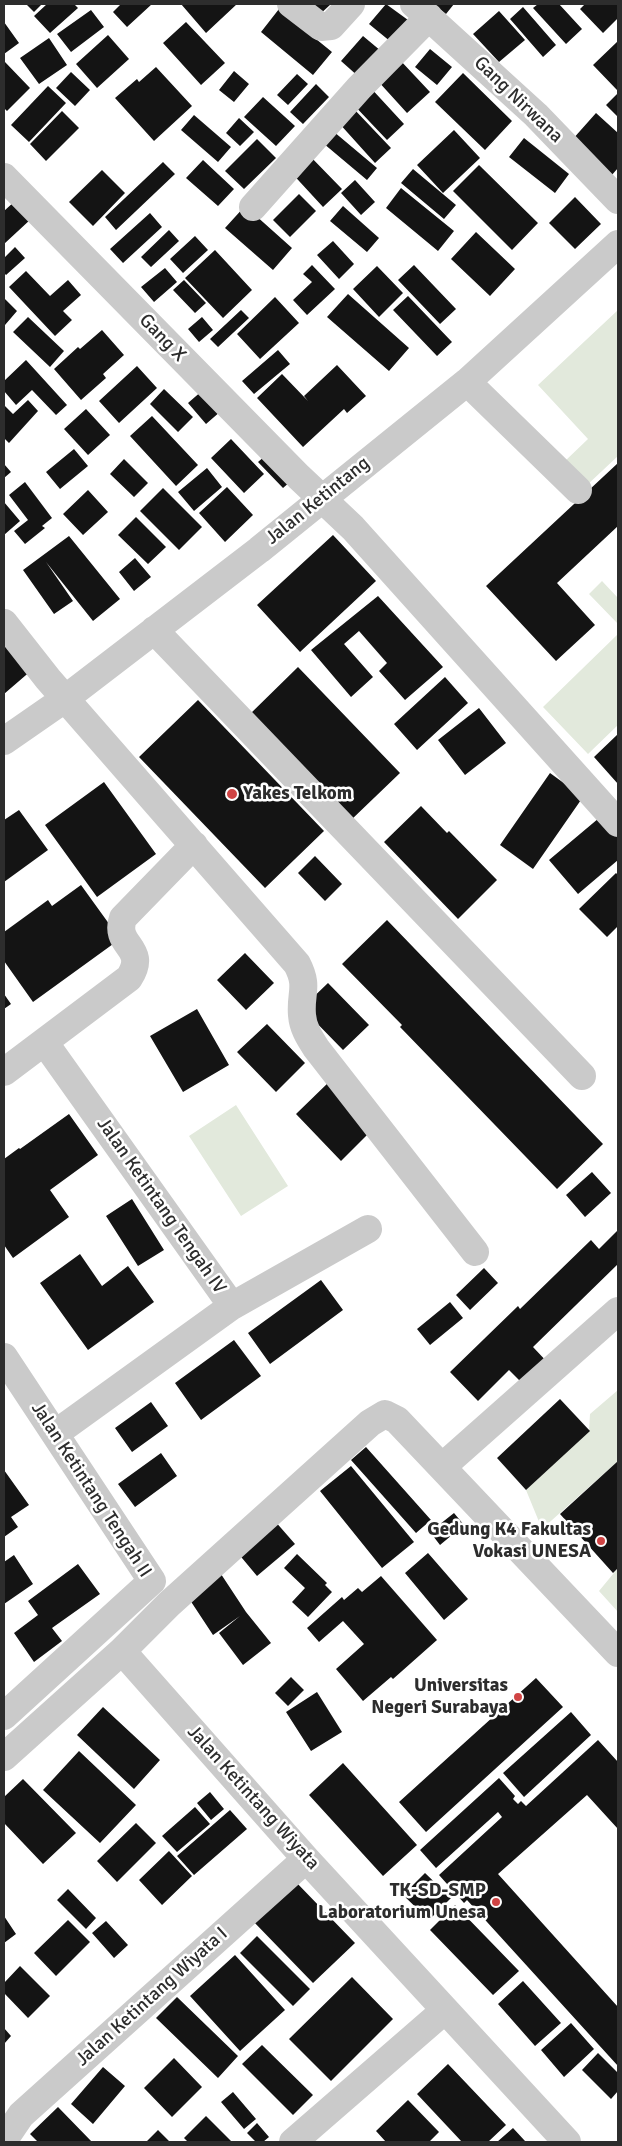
<!DOCTYPE html>
<style>
body{margin:0}
#map{position:relative;width:622px;height:2146px;overflow:hidden;background:#fff;font-family:Signika,sans-serif}
canvas{display:block}
.frame{position:absolute;inset:0;border:5px solid #2d2d2d;pointer-events:none}
</style>
<div id="map">
<canvas width="622" height="2146"></canvas>
<div class="frame"></div>
</div>
<script>
const ctx = document.querySelector('canvas').getContext('2d');
ctx.lineJoin = 'round';
function paint(path, color) {
  ctx.fillStyle = color;
  ctx.fill(path, 'evenodd');
}
function strokePath(path, color, width, dash) {
  ctx.strokeStyle = color;
  ctx.lineWidth = width;
  ctx.lineCap = dash ? 'butt' : 'round';
  ctx.setLineDash(dash || []);
  ctx.stroke(path);
}
function write(font, color, halo, rows, align = 'center') {
  ctx.font = font + ' Signika,sans-serif';
  ctx.lineWidth = 5;
  ctx.setLineDash([]);
  ctx.textBaseline = 'middle';
  ctx.strokeStyle = halo;
  ctx.fillStyle = color;
  for (const [text, x, y, turn = 0] of rows) {
    ctx.save();
    ctx.translate(x, y);
    ctx.rotate((+turn || 0) * Math.PI / 180);
    ctx.textAlign = isNaN(turn) ? turn : align;
    if (halo) ctx.strokeText(text, 0, 0);
    ctx.fillText(text, 0, 0);
    ctx.restore();
  }
}
const green = new Path2D(`
 M618 310V456L586 486 564 462 588 439 538 385Z
 M602 581 618 598V624L589 594Z
 M618 634V725L588 754 543 707Z
 M236 1105 288 1186 241 1216 189 1136Z
 M618 1390V1461L542 1529 526 1490 589 1431 590 1414Z
 M618 1568V1612L599 1591Z`);
const building = new Path2D(`
 M26 4H42L34 12Z
 M47 4H74L78 8 50 33 34 16Z
 M121 4H152L127 27 113 12Z
 M181 4H237L206 33Z
 M306 4H331L318 16Z
 M386 4 408 20 391 42 369 24Z
 M433 4H454L446 14Z
 M538 4H559L582 29 566 44 533 8Z
 M585 4H618V18L603 33 580 9Z
 M523 7 556 45 543 57 510 19Z
 M279 9 332 52 313 75 261 32Z
 M91 10 104 27 71 52 57 34Z
 M499 11 525 40 499 62 473 34Z
 M4 22 19 43 4 54Z
 M186 22 225 63 201 85 163 43Z
 M108 35 129 59 97 88 76 64Z
 M363 36 381 51 359 77 341 61Z
 M49 38 67 65 39 84 20 58Z
 M618 41V88L617 90 593 65Z
 M430 49 452 67 437 85 415 67Z
 M399 59 430 92 407 113 377 80Z
 M5 62 30 88 7 111 4 108Z
 M156 67 192 106 154 141 115 98 137 79 139 82Z
 M234 71 249 84 234 102 219 90Z
 M71 72 90 90 75 106 56 88Z
 M463 73 512 121 485 150 435 102Z
 M297 74 308 84 288 105 277 95Z
 M316 84 329 97 303 124 290 112Z
 M368 85 404 124 387 140 351 102Z
 M48 86 66 103 29 142 11 125Z
 M618 93V117L606 105Z
 M263 97 295 126 276 146 244 117Z
 M353 108 391 148 375 163 338 122Z
 M62 111 79 128 46 161 30 144Z
 M596 113 618 133V168L611 176 572 140Z
 M194 115 231 147 218 162 181 130Z
 M239 118 254 132 240 146 226 133Z
 M327 126 377 168 367 180 317 138Z
 M454 130 480 158 443 193 417 165Z
 M524 138 569 174 555 193 509 157Z
 M257 139 276 158 244 189 225 171Z
 M306 152 342 189 323 207 288 169Z
 M203 160 234 189 218 206 186 178Z
 M163 162 175 174 116 230 105 217Z
 M479 165 538 223 512 250 453 191Z
 M413 169 456 205 444 219 401 183Z
 M102 170 125 193 93 226 69 202Z
 M355 180 375 202 361 215 341 193Z
 M401 188 454 231 438 251 386 208Z
 M299 194 316 211 290 237 273 220Z
 M575 197 601 224 575 249 549 223Z
 M15 201 31 219 4 244V211Z
 M245 206 292 248 273 270 225 228Z
 M343 206 379 238 367 252 330 221Z
 M150 213 162 227 123 263 110 249Z
 M169 230 179 241 151 267 141 257Z
 M476 232 515 269 490 296 451 259Z
 M195 236 208 250 183 273 170 259Z
 M333 241 354 264 339 279 317 255Z
 M15 247 25 258 6 275 4 273V258Z
 M215 250 252 290 223 318 185 278Z
 M312 265 335 289 307 315 293 300 312 282 303 274Z
 M414 265 456 309 440 324 398 280Z
 M377 266 403 293 379 317 353 289Z
 M165 268 177 282 154 302 141 287Z
 M26 271 50 296 68 280 81 295 63 311 72 320 55 336 9 287Z
 M184 280 206 303 195 313 173 290Z
 M348 294 409 348 389 371 327 317Z
 M408 296 452 342 437 356 393 310Z
 M275 297 299 323 260 359 237 334Z
 M4 298 17 311 5 325 4 324Z
 M241 310 249 318 218 347 210 339Z
 M28 317 64 351 50 367 13 332Z
 M202 317 213 330 199 342 188 329Z
 M102 330 124 355 103 374 106 378 81 400 54 369 78 347 80 349Z
 M278 350 290 364 254 394 242 381Z
 M26 360 67 405 56 415 32 390 16 405 4 391V381Z
 M337 365 366 396 347 413 344 409 303 447 257 398 282 374 308 401 304 396Z
 M137 366 157 388 119 423 99 401Z
 M164 389 193 417 178 432 150 404Z
 M203 390 221 411 206 424 188 403Z
 M28 400 38 411 9 443 4 438V405L13 414Z
 M86 409 110 435 88 455 64 429Z
 M152 416 198 465 176 486 130 436Z
 M231 439 264 474 244 493 211 458Z
 M74 449 88 466 60 489 46 472Z
 M266 455 291 481 283 488 258 462Z
 M124 459 148 483 134 497 110 474Z
 M618 463V526L557 583 595 625 556 661 486 586Z
 M4 464 11 472 4 478Z
 M207 468 222 487 194 511 178 492Z
 M25 482 52 518 42 526 45 528 25 544 14 531 28 520 9 495Z
 M227 487 253 515 225 542 199 513Z
 M163 488 202 527 179 550 140 511Z
 M88 490 108 512 83 535 63 514Z
 M4 502 20 521 4 535Z
 M136 517 166 547 148 564 118 535Z
 M333 535 376 581 300 652 257 605Z
 M69 536 120 599 93 621 46 562 73 601 54 614 23 570Z
 M135 558 151 577 134 591 119 572Z
 M378 596 443 667 405 700 379 671 387 663 359 631 344 644 373 677 351 697 311 650Z
 M4 638 33 669 4 694Z
 M298 667 400 773 350 821 248 716Z
 M445 677 468 703 417 750 394 724Z
 M198 700 324 831 265 888 139 757Z
 M479 708 506 743 465 775 438 740Z
 M618 734V784L594 757Z
 M550 773 583 797 533 869 500 845Z
 M104 782 156 854 97 897 45 825Z
 M421 806 447 833 449 831 497 880 458 919 384 842Z
 M19 810 48 850 4 882V820Z
 M605 813 618 828V860L578 894 549 860Z
 M315 856 342 884 325 901 298 873Z
 M616 873 618 875V926L607 937 579 909Z
 M81 885 120 939 33 1002 4 961V932L48 900 52 906Z
 M387 920 603 1144 557 1189 400 1027 402 1025 342 964Z
 M245 953 274 983 246 1010 217 980Z
 M328 983 369 1025 343 1050 302 1008Z
 M4 994 11 1004 4 1009Z
 M197 1009 229 1065 183 1092 150 1036Z
 M267 1024 305 1063 276 1092 237 1052Z
 M331 1080 376 1126 341 1161 296 1114Z
 M69 1114 98 1155 50 1190 69 1217 13 1258 4 1245V1159L19 1148 20 1149Z
 M592 1172 611 1193 585 1217 566 1195Z
 M132 1199 164 1250 138 1266 106 1216Z
 M618 1230V1264L533 1347 550 1365 527 1388 509 1370 478 1401 450 1372 518 1306 520 1309 591 1240 599 1249Z
 M80 1254 102 1286 128 1266 154 1302 88 1350 40 1283Z
 M484 1268 498 1283 470 1310 456 1295Z
 M321 1280 343 1310 270 1364 248 1333Z
 M450 1302 463 1318 430 1345 417 1329Z
 M234 1340 261 1376 201 1420 175 1383Z
 M560 1399 590 1431 526 1490 497 1458Z
 M151 1402 168 1426 132 1452 115 1428Z
 M366 1447 431 1520 416 1533 351 1460Z
 M161 1453 177 1476 135 1507 118 1484Z
 M618 1461V1568L613 1573 560 1514Z
 M351 1466 414 1542 382 1568 320 1491Z
 M4 1470 29 1505 11 1517 18 1527 4 1537Z
 M454 1513 464 1525 440 1545 430 1532Z
 M274 1520 295 1544 257 1576 237 1552Z
 M428 1553 468 1599 444 1620 405 1573Z
 M297 1554 327 1583 325 1585 332 1592 308 1617 292 1602 305 1588 284 1568Z
 M14 1555 33 1584 4 1604V1562Z
 M78 1564 100 1594 52 1628 62 1641 34 1662 14 1633 38 1615 28 1601Z
 M219 1571 246 1612 271 1643 243 1665 219 1633 240 1616 213 1635 186 1594Z
 M381 1576 437 1640 393 1679 391 1677 363 1701 336 1669 364 1644 343 1621 319 1642 307 1628 342 1597 344 1600 358 1588 362 1592Z
 M291 1677 304 1690 288 1706 275 1693Z
 M536 1678 563 1707 426 1832 399 1802Z
 M317 1692 342 1732 311 1751 286 1712Z
 M103 1707 160 1760 134 1789 77 1735Z
 M571 1712 591 1735 524 1797 503 1773Z
 M598 1740 618 1762V1829L587 1795 498 1874 618 2007V2066L467 1900 464 1903 439 1875 502 1817 498 1812 436 1868 420 1850 499 1778 515 1796 513 1799 518 1804 521 1801 526 1806Z
 M79 1751 136 1805 100 1843 43 1790Z
 M343 1763 417 1845 383 1876 309 1795Z
 M23 1779 76 1833 43 1864 4 1823V1797Z
 M210 1792 224 1809 211 1820 197 1803Z
 M195 1807 210 1824 177 1852 162 1836Z
 M230 1810 247 1829 194 1875 177 1856Z
 M136 1823 156 1843 117 1882 97 1861Z
 M169 1851 192 1876 162 1905 139 1880Z
 M425 1873 451 1898 429 1920 403 1895Z
 M293 1879 355 1943 313 1983 251 1919Z
 M68 1889 96 1918 86 1929 57 1900Z
 M455 1905 519 1971 493 1995 430 1930Z
 M4 1916 16 1934 4 1943Z
 M68 1920 90 1942 56 1976 34 1953Z
 M106 1921 128 1945 114 1958 92 1933Z
 M257 1936 310 1989 293 2006 240 1953Z
 M235 1955 285 2010 240 2051 190 1996Z
 M20 1966 50 1996 28 2018 4 1993V1983Z
 M352 1977 393 2019 331 2081 289 2039Z
 M523 1981 561 2023 535 2046 498 2004Z
 M177 1997 238 2056 218 2078 156 2018Z
 M571 2023 594 2049 564 2077 541 2050Z
 M4 2028 11 2036 4 2044Z
 M262 2045 313 2095 293 2115 242 2064Z
 M598 2053 618 2073V2091L611 2099 582 2070Z
 M174 2058 202 2087 172 2117 144 2088Z
 M448 2064 506 2125 488 2142H462L417 2094Z
 M103 2067 125 2086 93 2124 71 2104Z
 M233 2092 256 2119 244 2129 221 2102Z
 M408 2100 439 2132 429 2142H386L376 2131Z
 M58 2107 92 2142H38L30 2134Z
 M206 2116 232 2142H188L184 2138Z
 M257 2123 269 2137 263 2142H256L247 2133Z
 M513 2128 525 2141 523 2142H497Z
 M158 2130 170 2142H146Z`);
const minor = new Path2D(`
 M291 4 321 27 331 26 351 4
 M414 4 536 115 618 200
 M4 177 299 477 353 528 618 823
 M253 207 359 88 429 17
 M467 382 578 490
 M4 623 48 679 297 964C309 987 300 993 302 1015 303 1028 309 1037 316 1048L475 1252
 M154 630 582 1076
 M4 741 66 698 259 550 467 382 618 244
 M45 1043 232 1306
 M4 1072 129 978C149 947 113 947 123 918L194 845
 M4 1357 152 1581 4 1716
 M56 1433 232 1306 368 1229
 M442 1467 618 1311
 M122 1651 306 1859 567 2142
 M4 1757 122 1651 169 1604 370 1423 385 1414 397 1420 618 1653
 M4 2140 21 2115 306 1859
 M293 2142 445 2010`);
const markers = [
 [232,794,6,"#d04444"],
 [601,1541,5,"#d04444"],
 [518,1697,5,"#d04444"],
 [496,1902,5,"#d04444"]
];
const streetNames = [
 ["Gang Nirwana",518,100,44],
 ["Gang X",162,338,46],
 ["Jalan Ketintang",318,501,-39],
 ["Jalan Ketintang Tengah IV",161,1206,55],
 ["Jalan Ketintang Tengah II",91,1490,57],
 ["Jalan Ketintang Wiyata",253,1798,48],
 ["Jalan Ketintang Wiyata I",152,1997,-42]
];
const poiNames = [
 ["Yakes Telkom",243,794,"left"],
 ["Gedung K4 Fakultas",591,1530],
 ["Vokasi UNESA",591,1552],
 ["Universitas",508,1686],
 ["Negeri Surabaya",508,1708],
 ["TK-SD-SMP",486,1891],
 ["Laboratorium Unesa",486,1913]
];
paint(green, '#e2e9dc');
paint(building, '#141414');
strokePath(minor, '#cacaca', 28);
for (const [x, y, r, color] of markers) {
  const dot = new Path2D();
  dot.arc(x, y, r, 0, 2 * Math.PI);
  ctx.fillStyle = color;
  ctx.fill(dot);
  strokePath(dot, '#fff', 2);
}
write('19px', '#2d2d2d', '#fff', streetNames);
write('bold 19px', '#2d2d2d', '#fff', poiNames, 'right');
</script>
